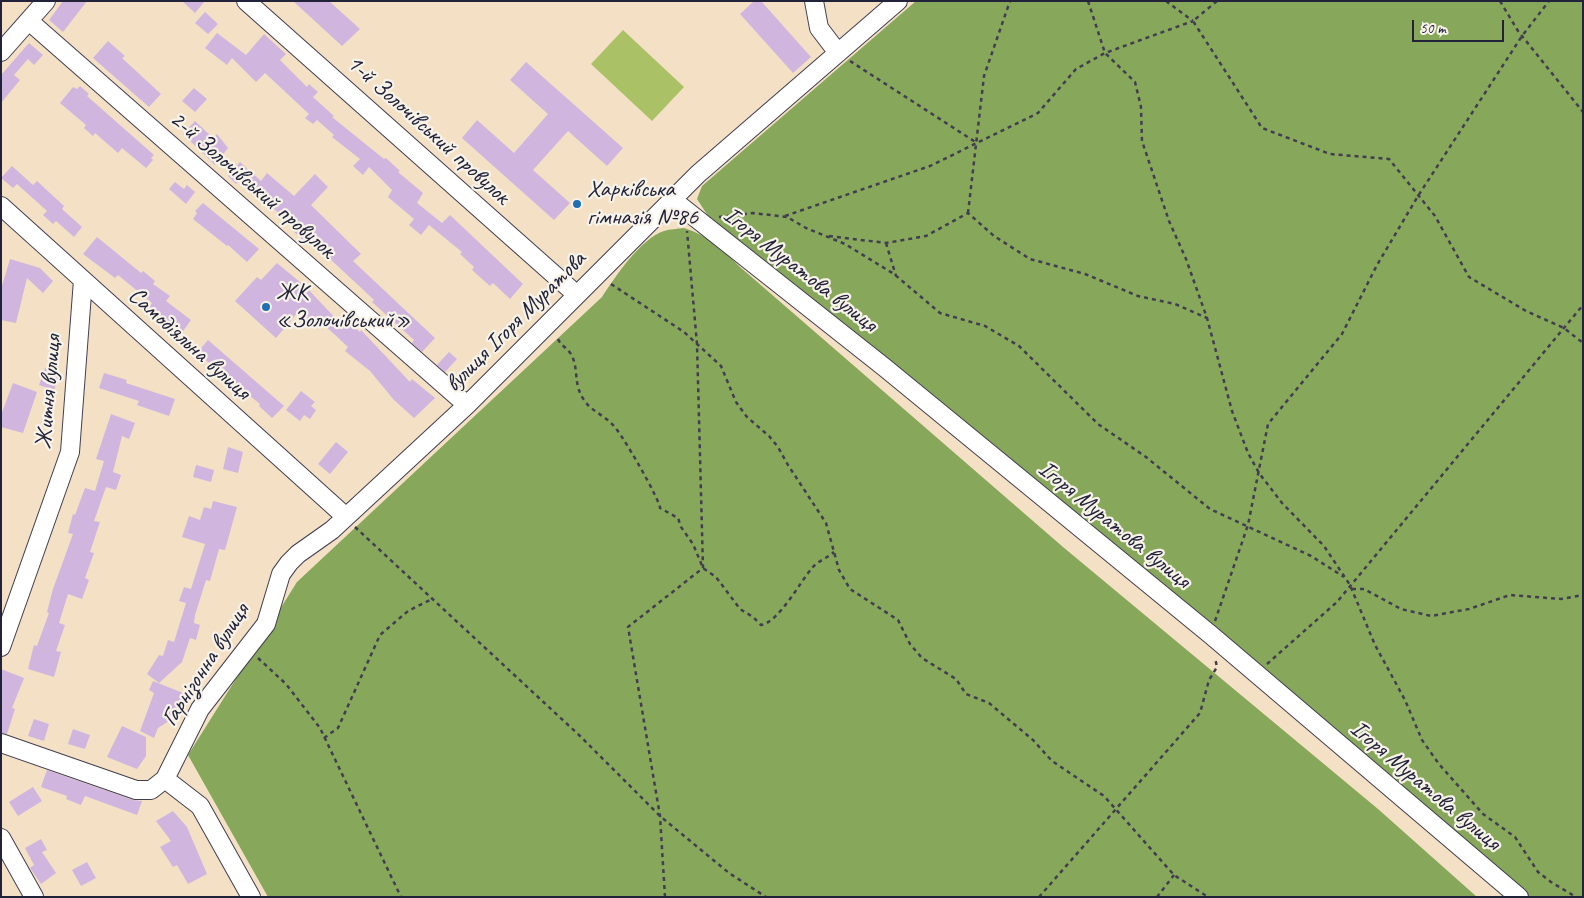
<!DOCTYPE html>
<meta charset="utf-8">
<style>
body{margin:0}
#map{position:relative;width:1584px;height:898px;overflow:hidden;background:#f4e0c5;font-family:Caveat,sans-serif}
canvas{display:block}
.frame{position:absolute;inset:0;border:2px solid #22223b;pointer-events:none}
.scale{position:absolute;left:1412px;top:20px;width:92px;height:22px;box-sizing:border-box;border:2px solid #22223b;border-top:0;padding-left:6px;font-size:15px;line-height:18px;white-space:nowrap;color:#22223b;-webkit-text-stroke:4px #f7f3e8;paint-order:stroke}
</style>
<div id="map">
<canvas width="1584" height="898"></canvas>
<div class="frame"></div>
<div class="scale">50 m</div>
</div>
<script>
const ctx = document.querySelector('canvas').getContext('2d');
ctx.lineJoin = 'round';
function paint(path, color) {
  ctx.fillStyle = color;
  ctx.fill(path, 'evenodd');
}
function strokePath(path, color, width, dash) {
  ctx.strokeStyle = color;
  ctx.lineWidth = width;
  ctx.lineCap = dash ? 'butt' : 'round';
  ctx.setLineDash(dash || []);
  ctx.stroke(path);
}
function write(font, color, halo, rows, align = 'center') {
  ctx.font = font + ' Caveat,sans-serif';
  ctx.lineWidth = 4.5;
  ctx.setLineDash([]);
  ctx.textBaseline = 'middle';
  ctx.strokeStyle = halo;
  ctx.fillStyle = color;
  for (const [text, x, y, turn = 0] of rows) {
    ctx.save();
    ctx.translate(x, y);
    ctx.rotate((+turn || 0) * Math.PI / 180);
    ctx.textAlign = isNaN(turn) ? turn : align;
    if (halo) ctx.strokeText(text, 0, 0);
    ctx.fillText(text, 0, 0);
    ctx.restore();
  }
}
const green = new Path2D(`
 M623 30 684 87 652 121 591 64Z`);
const forest = new Path2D(`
 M916 1H1583V897H1523L710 219 697 199 702 186Z
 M684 228C708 235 723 250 740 267L1063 547 1378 809 1477 897H268L188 755 297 582 602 297C615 277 640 239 664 231 670 229 677 229 684 228Z`);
const building = new Path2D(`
 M63 1H87L63 32 49 20Z
 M182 1H205L195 13Z
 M293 1H329L360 29 342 46Z
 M754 1H761L811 57 793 73 740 14Z
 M205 12 218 24 208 34 195 23Z
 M217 33 246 55 264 34 286 54 280 60 307 87 309 84 318 92 313 97 334 116 332 117 384 159 386 158 400 171 398 172 423 193 417 203 442 223 450 215 523 284 510 299 493 283 490 286 472 270 474 267 460 254 462 252 429 225 421 235 409 225 414 219 388 197 392 190 369 167 363 175 353 166 360 159 332 137 334 135 317 120 313 124 305 118 309 114 265 73 256 82 232 58 227 65 205 48Z
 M108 41 125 56 122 58 161 94 149 107 93 58Z
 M29 43 43 55 34 65 28 59 14 75 20 80 1 103V75Z
 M526 62 623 148 607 166 568 131 533 170 570 203 554 220 462 138 477 120 514 153 548 114 510 80Z
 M80 86 89 94 87 96 154 155 151 158 153 160 146 168 122 148 118 153 95 133 93 136 84 128 86 125 60 103 73 87 77 89Z
 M194 88 207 99 195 112 182 101Z
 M195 121 213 138 217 134 228 148 215 165 183 134Z
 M240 162 261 181 267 173 294 196 315 174 328 187 311 205 361 254 353 261 435 338 422 352 412 343 414 340 372 302 374 300 357 284 329 258 306 240 305 242 292 230 294 228 271 206 272 205 242 178 236 184 228 176Z
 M12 166 33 185 37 181 64 206 62 209 82 227 74 237 56 221 53 224 43 215 47 211 17 184 13 188 1 178Z
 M175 182 184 189 187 185 195 192 186 204 169 189Z
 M203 203 259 249 247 262 228 245 227 246 193 219 197 213 195 211Z
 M97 237 141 273 143 271 155 281 153 284 170 296 166 301 191 320 181 334 148 308 152 303 118 275 115 278 83 254Z
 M10 259 40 268 53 281 43 293 27 278 16 323 1 320V289Z
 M277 263 307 288 338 321 342 317 360 332 361 330 410 382 412 379 435 398 414 418 394 400 370 371 345 351 348 347 319 320 314 325 298 312 276 338 235 301 257 277 261 280Z
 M208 340 284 406 272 418 259 406 260 404 197 353Z
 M449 352 457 359 445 372 437 365Z
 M45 368 60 374 54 390 39 385Z
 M104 373 127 380 126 383 175 399 169 416 137 405 139 401 99 388Z
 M13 383 37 392 23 433 1 427V415Z
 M301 391 315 402 311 406 316 410 310 419 304 415 300 421 286 410Z
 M111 414 135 423 129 439 122 436 113 472 121 475 116 490 106 487 94 521 100 522 90 552 94 553 85 578 89 580 82 599 68 594 59 623 65 625 56 651 61 652 54 677 28 669 34 645 37 646 49 613 47 612 53 589 73 534 68 533 73 514 75 515 85 488 95 491 104 461 96 459Z
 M336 442 348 452 330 474 318 464Z
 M228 447 243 452 238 473 223 469Z
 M196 465 214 470 211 482 193 477Z
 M213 501 237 507 225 550 219 549 210 581 206 580 195 615 194 623 200 625 196 640 190 638 182 662 159 683 147 674 159 655 163 656 168 640 174 642 186 603 179 601 184 587 191 589 205 544 182 537 189 516 200 520 204 507 211 509Z
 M1 669 24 678 12 708 15 709 7 734 1 733Z
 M153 681 183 693 182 704 169 721 158 728 154 738 140 731 154 693 149 690Z
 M34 719 49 724 44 741 28 736Z
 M122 726 146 737V756L137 769 107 757Z
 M73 729 90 735 85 749 68 744Z
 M47 770 133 800 142 801 137 815 85 796 81 805 66 799 67 796 41 787Z
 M33 787 42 801 18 816 9 802Z
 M173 811 187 827 207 874 188 884 177 865 173 867 160 847 171 841 156 821Z
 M41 839 47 850 42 852 56 873 41 884 30 868 34 865 25 848Z
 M87 862 96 878 81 886 72 870Z`);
const path = new Path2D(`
 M1088 1 1105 53 1135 82 1141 107 1142 141 1169 221 1186 259 1207 318 1232 411 1248 453 1259 473 1282 503 1324 546 1350 585 1375 645 1405 700 1422 740 1439 764 1483 814 1515 837 1538 872 1551 882 1576 897
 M1166 1 1193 21
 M1217 1 1193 21 1262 128 1330 154 1389 159 1435 216 1469 277 1526 311 1564 328 1583 343
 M1500 1 1518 31 1583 112
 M850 61 977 143
 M968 213 984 76 1010 1
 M785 216 930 166 1038 113 1076 69 1105 53 1193 21
 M719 217 753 213 787 217 806 228 845 244 894 274 940 313 985 326 1019 346 1098 424 1146 457 1210 509 1311 556 1344 577
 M829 236 886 243 926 236 968 213 994 236 1030 259 1085 274 1138 296 1175 304 1207 318
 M886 243 896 276
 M611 284 684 332 721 366 736 402 747 417 769 436 778 447 788 465 826 523 839 570 850 589 898 620 910 644 922 658 956 679 966 694 989 703 1033 740 1052 761 1104 796 1174 875 1208 897
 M558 339C561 346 569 349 572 356 579 371 573 384 584 400 591 411 604 415 613 425 621 432 660 500 660 508L678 518 681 527 693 544 703 568 716 577 740 609 753 617 761 625C779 622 800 582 812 568 818 561 827 558 834 552
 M355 527 580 736 660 816 729 873 766 897
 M1352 589H1364L1401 609 1431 616 1469 609 1510 595 1561 599 1583 595
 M1215 621 1248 525 1268 424 1342 334 1377 265 1418 196 1522 36 1549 1
 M258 658 286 684 320 728 401 897
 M1267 664 1337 602 1583 305
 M324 738 338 728 380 635 408 611 432 599
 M665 897 660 816 628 627 703 568 697 344 687 231
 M1039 897 1200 713 1209 680 1217 667 1215 658
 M1157 897 1174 875`);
const minor = new Path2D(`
 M246 1 577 295
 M814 1 819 28 838 53
 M29 21 467 405
 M1 52 46 1
 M673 200 884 367 1211 635 1519 897
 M1 206 346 517
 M1 647 70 452 83 280
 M1 743 136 790H151L165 779 200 709 266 624 281 574 289 563 298 554 332 530 467 405 698 174 898 1
 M165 779 200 806 251 897
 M1 838 34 897`);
const markers = [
 [577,204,5,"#1f6fb2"],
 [266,307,5,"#1f6fb2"]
];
const streetNames = [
 ["1-й Золочівський провулок",428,130,42],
 ["2-й Золочівський провулок",252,185,41],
 ["Ігоря Муратова вулиця",800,270,38],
 ["вулиця Ігоря Муратова",516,322,-45],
 ["Самодіяльна вулиця",189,344,42],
 ["Житня вулиця",49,392,-85],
 ["Ігоря Муратова вулиця",1114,525,39],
 ["Гарнізонна вулиця",206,665,-57],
 ["Ігоря Муратова вулиця",1425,786,40]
];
const poiNames = [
 ["Харківська",587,190],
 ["гімназія №86",587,218],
 ["ЖК",276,293],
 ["«Золочівський»",276,321]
];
paint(green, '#aac166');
paint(forest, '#87a75b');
paint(building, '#d0b6df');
strokePath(minor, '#423e50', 20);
strokePath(path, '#423e50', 2.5, [4, 4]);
strokePath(minor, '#fff', 18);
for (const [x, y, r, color] of markers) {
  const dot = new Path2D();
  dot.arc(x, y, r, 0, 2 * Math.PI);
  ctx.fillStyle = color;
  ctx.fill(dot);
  strokePath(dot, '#f7f3e8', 2);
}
write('24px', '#22223b', '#f7f3e8', streetNames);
write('24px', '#22223b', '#f7f3e8', poiNames, 'left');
</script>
